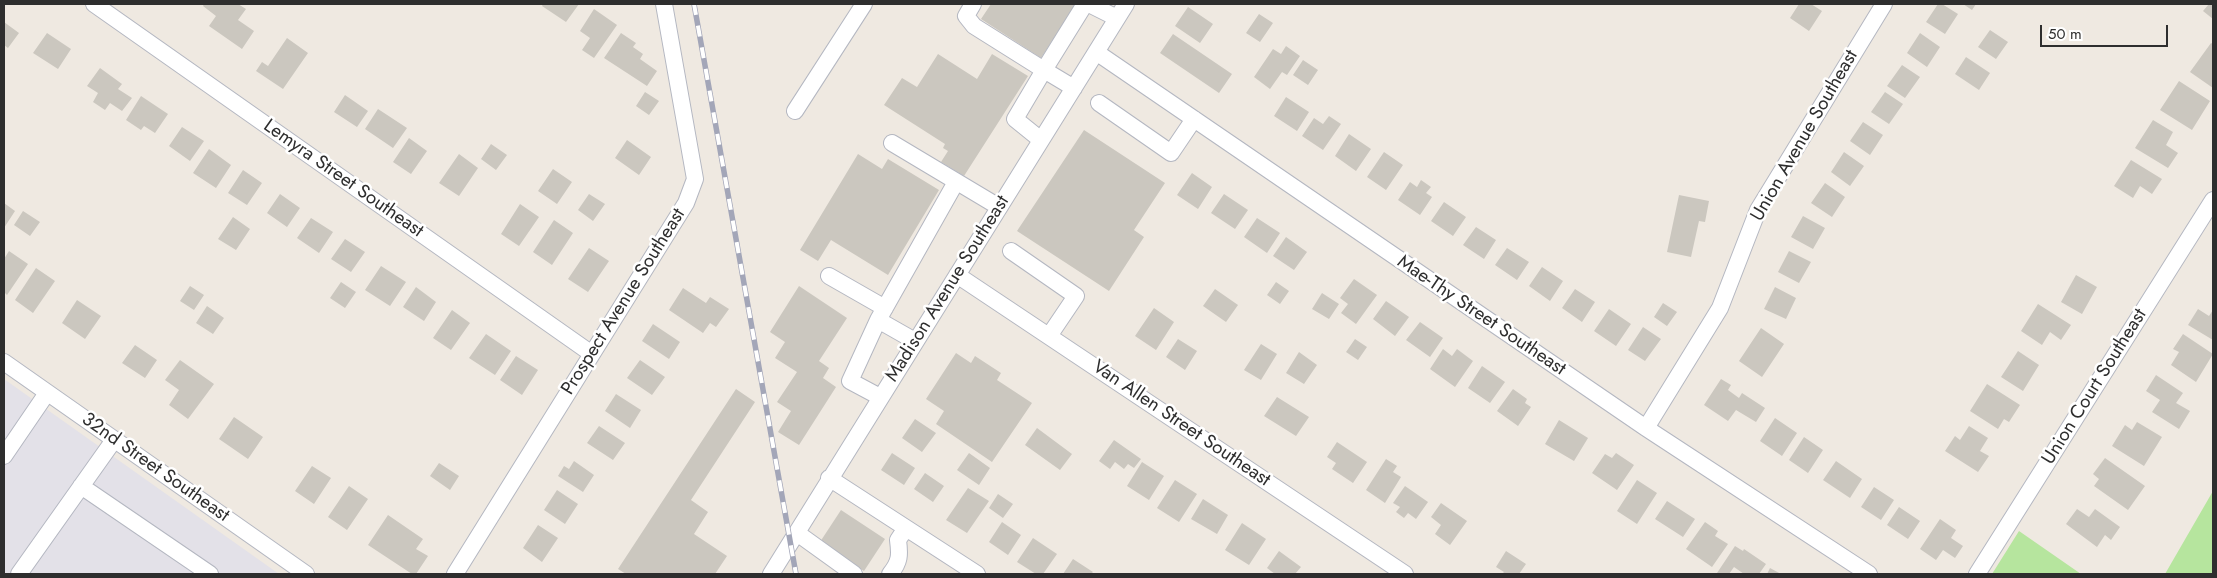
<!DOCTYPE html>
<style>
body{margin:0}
#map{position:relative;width:2217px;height:578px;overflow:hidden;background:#efe9e1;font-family:Jost,sans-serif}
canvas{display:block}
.frame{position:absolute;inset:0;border:5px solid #2e2e2e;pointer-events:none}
.scale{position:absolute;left:2040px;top:25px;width:128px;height:22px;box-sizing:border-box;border:2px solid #2e2e2e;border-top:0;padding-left:6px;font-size:15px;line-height:18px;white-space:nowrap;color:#2e2e2e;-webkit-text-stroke:4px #fff;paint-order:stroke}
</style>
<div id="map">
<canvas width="2217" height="578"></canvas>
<div class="frame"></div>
<div class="scale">50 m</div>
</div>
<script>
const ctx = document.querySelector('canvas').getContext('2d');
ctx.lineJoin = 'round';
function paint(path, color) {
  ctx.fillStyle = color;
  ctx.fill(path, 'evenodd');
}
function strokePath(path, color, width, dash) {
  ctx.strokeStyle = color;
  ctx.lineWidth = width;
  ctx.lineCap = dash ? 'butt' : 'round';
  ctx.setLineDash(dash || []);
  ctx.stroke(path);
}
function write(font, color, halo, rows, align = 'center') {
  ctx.font = font + ' Jost,sans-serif';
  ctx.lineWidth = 5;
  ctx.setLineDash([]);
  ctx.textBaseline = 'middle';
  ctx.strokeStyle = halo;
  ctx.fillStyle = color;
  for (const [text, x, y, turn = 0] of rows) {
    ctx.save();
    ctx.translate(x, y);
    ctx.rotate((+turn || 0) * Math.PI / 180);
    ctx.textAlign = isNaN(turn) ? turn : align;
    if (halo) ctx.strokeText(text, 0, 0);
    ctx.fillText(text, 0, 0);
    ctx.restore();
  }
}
const industrial = new Path2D(`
 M4 379 279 574H4Z`);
const green = new Path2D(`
 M2213 491V574H2165Z
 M2019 531 2081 574H1992Z`);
const building = new Path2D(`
 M204 4H238L246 9 238 20 254 31 242 49 209 26 216 16 203 6Z
 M543 4H579L566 22 542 6Z
 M991 4H1076L1041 58 981 19Z
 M1799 4H1811L1822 11 1809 31 1790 18Z
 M1938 4H1942L1958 14 1945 34 1926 22Z
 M1963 4H1976L1972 10Z
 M2209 4H2213V19L2203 11Z
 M1188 7 1213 24 1200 43 1175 26Z
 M594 9 617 25 594 58 582 50 590 38 580 31Z
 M1259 14 1273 23 1260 42 1246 33Z
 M4 22 19 33 8 48 4 45Z
 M1990 30 2008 42 1996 59 1978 47Z
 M47 33 71 49 58 69 33 53Z
 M621 33 636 43 633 47 643 54 640 59 657 71 647 86 604 58Z
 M1920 33 1940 47 1927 67 1907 53Z
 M1173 34 1232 74 1219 93 1160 53Z
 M287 38 308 53 283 89 256 71 262 62 268 66Z
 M2211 43 2213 44V88L2190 72Z
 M1286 46 1300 56 1287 75 1282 72 1270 89 1254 77 1273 49 1281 54Z
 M938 54 977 79 992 54 1028 76 964 176 941 162 948 151 943 148 945 144 884 105 902 78 917 87Z
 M1966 57 1990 73 1979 90 1955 74Z
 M1303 60 1318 70 1308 85 1293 75Z
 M1902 65 1920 77 1905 98 1887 86Z
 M100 68 122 84 118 89 132 98 122 111 110 103 105 110 93 102 98 93 87 86Z
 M2179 81 2210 101 2192 130 2160 110Z
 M645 92 659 101 649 115 636 106Z
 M1885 92 1903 104 1889 124 1871 112Z
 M345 95 368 111 357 127 334 112Z
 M141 96 168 114 155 133 144 126 141 130 126 120Z
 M1286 97 1309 112 1297 131 1274 116Z
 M378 109 407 128 393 148 365 129Z
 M1329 116 1341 124 1323 150 1302 136 1314 118 1323 124Z
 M2153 120 2173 132 2166 145 2178 153 2168 168 2135 148Z
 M1863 122 1883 135 1870 155 1850 141Z
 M182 127 204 141 190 161 169 146Z
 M1084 130 1165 183 1134 230 1144 237 1109 291 1017 231Z
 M1349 134 1371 149 1356 171 1335 156Z
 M409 138 427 151 411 174 393 162Z
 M627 140 651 157 639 175 615 158Z
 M491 144 507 155 496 170 481 159Z
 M209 149 231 165 216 188 193 173Z
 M1384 152 1403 165 1386 190 1367 177Z
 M1844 152 1864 166 1850 186 1831 172Z
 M459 154 478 168 459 196 439 183Z
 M858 154 882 169 888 159 939 190 888 275 831 240 818 261 800 250Z
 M2131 160 2162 179 2152 194 2140 186 2133 198 2114 186Z
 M553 169 572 182 557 204 538 191Z
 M243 170 262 183 247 205 228 193Z
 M1192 173 1212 187 1198 209 1177 195Z
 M1421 180 1431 187 1426 193 1432 197 1420 215 1398 200 1410 182 1417 187Z
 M1825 183 1845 197 1832 217 1811 203Z
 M280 194 300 208 287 227 267 213Z
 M589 194 605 204 593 221 578 210Z
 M1224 194 1248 210 1235 229 1211 213Z
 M1679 195 1709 201 1705 222 1699 221 1691 257 1667 252Z
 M1444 202 1466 217 1453 236 1431 221Z
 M4 203 15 211 4 228Z
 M520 204 539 217 519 246 501 234Z
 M23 211 40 222 30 236 14 225Z
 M1803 216 1825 228 1813 249 1791 237Z
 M233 217 250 229 236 250 218 239Z
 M311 218 333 232 319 253 297 238Z
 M1257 218 1280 233 1267 253 1244 237Z
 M554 220 573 233 552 265 533 252Z
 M1476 227 1496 240 1484 259 1463 245Z
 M1286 237 1307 252 1294 270 1273 256Z
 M345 239 365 252 351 272 331 259Z
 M589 248 609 261 588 292 568 279Z
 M1507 248 1529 262 1517 280 1495 265Z
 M9 251 28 264 7 295 4 292V259Z
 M1789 251 1811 262 1799 283 1778 272Z
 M381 266 406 282 390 306 365 290Z
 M1542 267 1563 281 1550 301 1529 286Z
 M36 268 55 281 33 313 15 300Z
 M2076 275 2097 287 2082 314 2061 302Z
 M1354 279 1377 295 1356 324 1341 313 1348 304 1340 298Z
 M341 282 356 292 345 308 330 298Z
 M1276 282 1289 291 1280 304 1267 295Z
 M190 286 204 295 194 310 180 301Z
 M799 286 847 318 819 361 829 368 823 378 836 387 799 445 778 432 791 411 777 402 797 372 775 358 785 342 770 332Z
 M416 287 436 302 424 321 403 307Z
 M1775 287 1796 298 1786 319 1764 309Z
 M683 288 706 303 710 297 729 309 716 327 710 323 703 333 669 310Z
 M1215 289 1238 305 1226 322 1203 306Z
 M1575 289 1595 302 1582 322 1562 308Z
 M1322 293 1339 304 1329 319 1312 309Z
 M77 300 101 316 85 339 62 323Z
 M1386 301 1409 317 1395 336 1373 319Z
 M1663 303 1677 312 1667 326 1654 317Z
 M2038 304 2071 325 2061 340 2050 332 2042 345 2021 331Z
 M207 306 224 318 213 334 196 323Z
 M1154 308 1174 322 1156 350 1135 336Z
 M1609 309 1631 324 1616 346 1594 331Z
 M2198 309 2209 316 2213 310V340L2188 325Z
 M452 310 470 323 451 350 433 338Z
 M1420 322 1443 338 1430 357 1406 340Z
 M653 324 680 342 669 359 642 341Z
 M1643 327 1661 339 1645 361 1628 350Z
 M1761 328 1784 344 1762 377 1739 361Z
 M486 334 511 351 495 375 469 358Z
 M2183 334 2213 354 2196 382 2171 365 2179 352 2173 349Z
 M1178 339 1197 351 1185 370 1166 357Z
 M1355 339 1367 347 1358 360 1346 352Z
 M1261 344 1277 354 1261 380 1244 370Z
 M135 345 157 360 145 378 122 363Z
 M1443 349 1452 356 1457 349 1473 361 1455 387 1430 369Z
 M2018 351 2039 365 2023 391 2001 377Z
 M1299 352 1317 365 1304 384 1286 373Z
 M956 353 971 363 975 356 1001 373 997 380 1032 403 992 462 936 424 944 411 926 399Z
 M516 356 538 370 522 395 500 380Z
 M180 360 214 384 188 419 169 405 179 390 165 380Z
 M640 360 665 377 652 395 627 378Z
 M1482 366 1505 382 1490 403 1468 388Z
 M2156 375 2183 393 2176 403 2190 411 2179 429 2152 412 2160 400 2146 391Z
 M1721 379 1731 385 1728 390 1739 398 1742 393 1765 408 1756 422 1736 410 1728 421 1704 405Z
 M1987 384 2020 405 2009 422 2004 419 1998 429 1970 411Z
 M736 389 755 402 691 500 708 512 694 534 727 556 715 574H626L618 569Z
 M1513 389 1527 399 1525 403 1531 407 1518 426 1497 411Z
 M616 394 641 410 630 428 605 411Z
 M1277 397 1309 417 1296 436 1264 416Z
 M234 417 263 437 248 459 219 439Z
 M1775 418 1797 433 1782 456 1760 441Z
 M915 419 936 433 922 452 902 438Z
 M1559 420 1588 438 1574 461 1545 444Z
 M2137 422 2162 437 2144 466 2112 446 2125 425 2132 430Z
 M599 426 625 443 613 460 587 443Z
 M1969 426 1988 438 1980 451 1989 456 1978 472 1945 451 1955 436 1960 440Z
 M1037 428 1072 454 1060 470 1025 445Z
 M1804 437 1823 450 1808 473 1789 460Z
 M1114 440 1141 459 1134 468 1128 464 1124 469 1115 462 1110 469 1099 461Z
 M1337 442 1367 462 1353 483 1332 469 1336 463 1327 457Z
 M892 453 915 468 904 485 881 470Z
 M969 453 990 468 979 485 957 470Z
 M1616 453 1634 465 1617 490 1592 473 1605 454 1612 458Z
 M2105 458 2145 486 2128 510 2094 486 2099 479 2093 474Z
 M1386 459 1397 466 1393 472 1401 477 1385 503 1366 490Z
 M574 461 594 475 583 492 558 476 564 466 569 469Z
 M1836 461 1862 479 1850 498 1823 480Z
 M1142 462 1164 476 1149 500 1127 486Z
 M439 463 459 476 450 490 430 476Z
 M312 466 331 478 314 504 295 491Z
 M925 473 944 486 933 502 914 489Z
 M1175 480 1197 494 1179 522 1157 508Z
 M1637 480 1657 493 1637 524 1617 511Z
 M349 486 368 499 347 530 328 517Z
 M1405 486 1428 502 1416 519 1408 513 1404 518 1396 512 1400 507 1393 503Z
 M1874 487 1894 500 1881 520 1861 507Z
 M968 488 989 501 967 533 946 520Z
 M557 490 578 504 565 524 544 510Z
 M998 494 1013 504 1003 518 989 508Z
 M1203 499 1228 515 1217 534 1191 519Z
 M1667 501 1695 519 1683 537 1655 519Z
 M1441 503 1467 521 1450 545 1435 534 1441 525 1431 517Z
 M1899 507 1920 521 1908 539 1887 525Z
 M2077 509 2089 517 2095 509 2120 527 2111 540 2105 535 2097 547 2066 524Z
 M841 510 885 539 864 571 820 542Z
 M388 515 423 539 416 549 428 556 416 574H412L368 545Z
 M1940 519 1956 530 1951 538 1963 546 1955 558 1943 550 1936 560 1920 549Z
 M1002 522 1021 535 1008 555 989 542Z
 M1705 522 1718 531 1715 536 1728 544 1712 567 1686 549Z
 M1242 523 1266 539 1249 565 1225 550Z
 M538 525 558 538 542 562 523 548Z
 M1033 538 1057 554 1043 574H1036L1017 562Z
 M1735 546 1743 551 1744 549 1766 564 1759 574H1744L1734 567 1729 574 1717 573Z
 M1279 551 1301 567 1295 574H1275L1267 568Z
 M1506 551 1526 564 1519 574H1502L1504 572 1496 567Z
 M1073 559 1093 572 1091 574H1063Z
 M1770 568 1781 574H1767Z`);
const minor = new Path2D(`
 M94 4 592 354
 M973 4 966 16 974 26 1044 70 1015 119 1041 140
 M1089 4 1117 18
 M1096 52 1646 428 1869 574
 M1074 88 1044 70 1085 4
 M1099 103 1171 153 1194 119
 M795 111 864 4
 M892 143 999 207
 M1011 251 1076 296 1049 336
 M957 275 1405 574
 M829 276 885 308
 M878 320 850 381 880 397
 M915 341 878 320 956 182
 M4 362 306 574
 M1646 428 1720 308 1758 210 1884 4
 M4 456 47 393
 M829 478 977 574
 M81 486 210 574
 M797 533 854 574
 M19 574 114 440
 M455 574 686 203 695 179 664 4
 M771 574 1126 4
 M890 574C900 562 900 555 898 540L906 528
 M1977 574 2213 200`);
const rail = new Path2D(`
 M694 4 796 574`);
const streetNames = [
 ["Union Avenue Southeast",1805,136,-60],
 ["Lemyra Street Southeast",343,179,35],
 ["Madison Avenue Southeast",948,289,-58],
 ["Prospect Avenue Southeast",624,302,-58],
 ["Mae-Thy Street Southeast",1481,316,34],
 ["Union Court Southeast",2095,387,-58],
 ["Van Allen Street Southeast",1181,424,34],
 ["32nd Street Southeast",155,468,35]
];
paint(industrial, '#e3e1e8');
paint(green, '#b6e59e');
paint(building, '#cbc7bf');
strokePath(minor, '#b4b7c1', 18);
strokePath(minor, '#fff', 16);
strokePath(rail, '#a3a6b8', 5.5);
strokePath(rail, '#fff', 4, [11]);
write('19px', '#2e2e2e', '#fff', streetNames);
</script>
